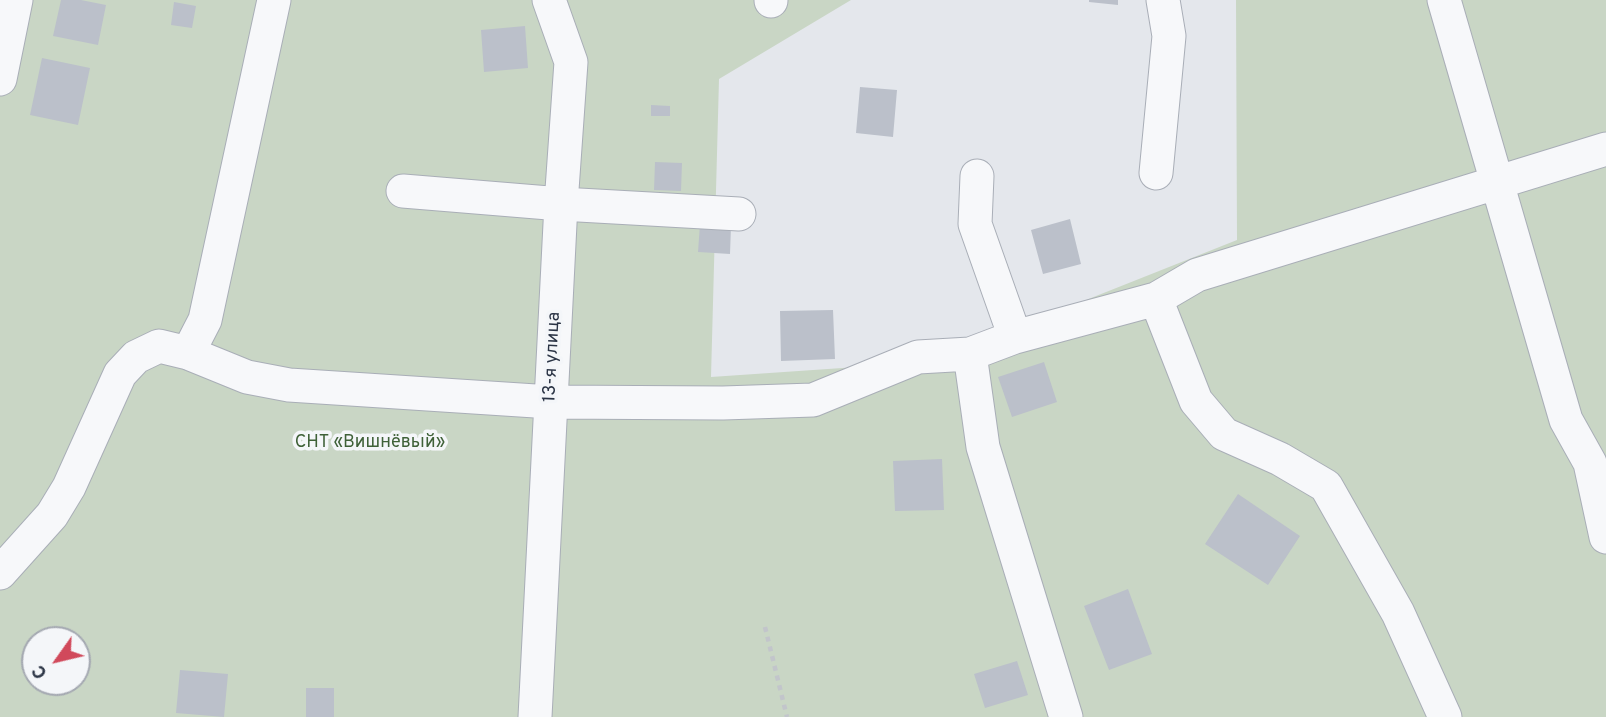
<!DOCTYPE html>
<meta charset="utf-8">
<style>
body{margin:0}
#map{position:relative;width:1606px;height:717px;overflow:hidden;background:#e4e7ec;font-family:Overpass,sans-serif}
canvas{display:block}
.north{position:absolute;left:21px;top:626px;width:70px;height:70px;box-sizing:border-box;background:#f4f6f9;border:2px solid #a4a8b1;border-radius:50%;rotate:236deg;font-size:19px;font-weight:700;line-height:28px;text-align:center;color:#2b3445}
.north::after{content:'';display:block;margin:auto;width:24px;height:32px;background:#d1495b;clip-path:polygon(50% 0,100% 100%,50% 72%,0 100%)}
</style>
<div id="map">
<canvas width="1606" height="717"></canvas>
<div class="north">С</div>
</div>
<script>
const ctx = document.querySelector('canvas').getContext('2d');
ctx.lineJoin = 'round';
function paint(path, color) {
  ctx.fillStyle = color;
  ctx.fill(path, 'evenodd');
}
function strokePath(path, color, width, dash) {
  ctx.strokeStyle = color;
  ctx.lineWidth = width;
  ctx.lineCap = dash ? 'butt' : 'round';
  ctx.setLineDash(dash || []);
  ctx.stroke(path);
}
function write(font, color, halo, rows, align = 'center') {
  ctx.font = font + ' Overpass,sans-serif';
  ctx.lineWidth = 7;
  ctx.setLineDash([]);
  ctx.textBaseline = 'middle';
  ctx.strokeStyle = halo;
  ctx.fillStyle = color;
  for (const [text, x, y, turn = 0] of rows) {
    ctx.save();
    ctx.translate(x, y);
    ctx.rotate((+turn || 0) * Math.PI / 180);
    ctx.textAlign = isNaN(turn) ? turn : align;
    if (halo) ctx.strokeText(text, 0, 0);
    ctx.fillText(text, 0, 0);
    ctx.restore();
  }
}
const green = new Path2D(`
 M0 0H851L719 79 711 377 930 362 1237 240 1236 0H1606V717H0ZM35 640H77V682H35Z`);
const building = new Path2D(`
 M61 0H81L106 5 98 45 53 36Z
 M1089 0H1118V5L1089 2Z
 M174 2 196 6 192 28 171 25Z
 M525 26 528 68 484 72 481 30Z
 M42 58 90 68 78 125 30 115Z
 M860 87 897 90 893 137 856 133Z
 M651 105 670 106V116H651Z
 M655 162 682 163 681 191 654 190Z
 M1070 219 1081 264 1043 274 1031 230Z
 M700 224 731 226 730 254 698 252Z
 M833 310 835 359 781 361 780 311Z
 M1044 362 1057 402 1012 417 998 377Z
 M942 459 944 510 895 511 893 461Z
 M1238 494 1300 536 1268 585 1205 544Z
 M1128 589 1152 654 1109 670 1084 606Z
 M1017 661 1028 695 985 708 974 674Z
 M180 670 228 674 224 717 176 713Z
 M306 688H334V717H306Z`);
const path = new Path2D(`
 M765 627 787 717`);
const minor = new Path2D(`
 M1444 0 1566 420 1590 463 1606 537
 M771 1V0
 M0 79 16 0
 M1156 173 1169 36 1163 0
 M977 176 975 224 1015 337
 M403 191 561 204 739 214
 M1156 299 1196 401 1224 434 1280 459 1326 486 1398 613 1445 717
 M188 353 205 320 274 0
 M970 354 983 447 1066 717
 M0 573 52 515 69 487 120 374 136 357 159 346 188 353 247 377 289 385 551 402 723 403 813 400 918 357 970 354 1015 337 1156 299 1197 275 1606 149
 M535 717 561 204 571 62 549 0`);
const streetNames = [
 ["13-я улица",553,357,-87]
];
const parkNames = [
 ["СНТ «Вишнёвый»",370,443]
];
paint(green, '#c9d6c5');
paint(building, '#bbc0ca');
strokePath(minor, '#a9aeb7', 35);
strokePath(path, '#c2c5cb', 4.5, [5, 5]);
strokePath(minor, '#f7f8fa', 33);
write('18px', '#2b3445', '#f4f6f9', streetNames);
write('18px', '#3f6138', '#f4f6f9', parkNames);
</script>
